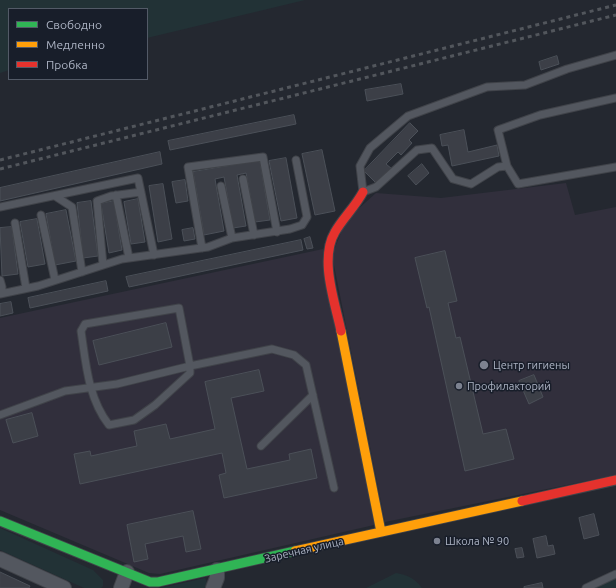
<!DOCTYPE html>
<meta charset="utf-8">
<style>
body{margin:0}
#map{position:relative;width:616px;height:588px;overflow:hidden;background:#242830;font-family:Ubuntu,sans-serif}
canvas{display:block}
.legend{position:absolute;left:8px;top:8px;width:140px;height:72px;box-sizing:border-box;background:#181e2a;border:1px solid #535a67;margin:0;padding:5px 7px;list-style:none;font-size:12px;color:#acb3c3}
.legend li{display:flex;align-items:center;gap:8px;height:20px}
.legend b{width:20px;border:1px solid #535a67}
</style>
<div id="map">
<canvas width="616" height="588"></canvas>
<ul class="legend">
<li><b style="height:5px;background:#30b455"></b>Свободно</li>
<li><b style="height:5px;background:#ff9f0a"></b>Медленно</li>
<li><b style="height:5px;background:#e5322d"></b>Пробка</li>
</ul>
</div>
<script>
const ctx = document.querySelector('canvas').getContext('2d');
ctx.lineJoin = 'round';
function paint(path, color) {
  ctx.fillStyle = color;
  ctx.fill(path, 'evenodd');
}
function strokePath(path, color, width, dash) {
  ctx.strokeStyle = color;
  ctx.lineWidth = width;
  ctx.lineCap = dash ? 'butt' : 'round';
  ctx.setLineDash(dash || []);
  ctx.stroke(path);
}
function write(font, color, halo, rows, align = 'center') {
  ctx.font = font + ' Ubuntu,sans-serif';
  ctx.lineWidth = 3;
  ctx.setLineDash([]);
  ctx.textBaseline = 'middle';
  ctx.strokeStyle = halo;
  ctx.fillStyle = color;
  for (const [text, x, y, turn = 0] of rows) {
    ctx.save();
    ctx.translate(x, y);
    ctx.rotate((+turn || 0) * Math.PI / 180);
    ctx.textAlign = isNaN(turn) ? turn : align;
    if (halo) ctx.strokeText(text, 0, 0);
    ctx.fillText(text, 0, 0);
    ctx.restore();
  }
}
const medical = new Path2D(`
 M566 183 575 215 616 207V475L385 522 332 255 346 220 376 193 441 198Z
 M323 249 374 525 160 574 149 573 0 510V318Z`);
const green = new Path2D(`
 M0 0H305L147 38V9H9V70L0 73Z
 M0 528 93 570 103 580V586L101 588H84L0 550Z
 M616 571V588H581Z
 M396 573C407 575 415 578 422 588H366Z
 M205 578 207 582 205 588H161Z`);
const building = new Path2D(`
 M557 56 559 64 541 70 539 62Z
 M401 84 403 94 367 101 365 90Z
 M294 115 296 124 170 150 168 141Z
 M410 123 418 131 409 140 412 143 401 155 398 152 386 164 392 169 377 184 364 171Z
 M464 130 468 152 497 145 499 156 452 166 448 145 442 146 440 135Z
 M322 150 335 211 315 215 302 154Z
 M160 152 162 164 0 201V188Z
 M286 158 297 218 281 221 269 161Z
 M260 161 270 220 255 222 246 173 237 175 246 226 233 228 224 177 215 179 224 231 204 235 193 172Z
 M422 164 429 173 416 185 408 176Z
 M185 180 188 201 176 203 172 182Z
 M163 184 172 239 158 242 149 186Z
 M138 199 145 242 131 244 124 202Z
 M91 201 98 256 83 258 77 203Z
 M114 201 122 250 109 253 101 204Z
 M66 210 76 261 55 265 46 214Z
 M37 219 45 264 28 267 20 222Z
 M12 227 18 274 2 276 0 228Z
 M193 228 195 239 184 241 182 230Z
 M310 237 313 248 307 249 304 239Z
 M301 240 303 250 129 287 126 277Z
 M445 251 457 301 448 303 456 338 460 337 483 434 506 429 514 459 465 471 429 307 427 308 415 258Z
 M106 281 108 291 30 308 28 298Z
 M11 302 13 313 0 316V304Z
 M166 323 172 347 99 365 93 341Z
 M259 370 264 391 231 398 247 469 290 460 289 454 311 449 317 478 224 498 219 475 226 473 222 453 80 484 74 454 90 451 91 456 137 446 134 431 166 424 170 439 215 429 205 382Z
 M534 375 543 397 529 404 519 381Z
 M32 413 38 436 13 443 6 420Z
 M193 511 201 549 186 552 183 536 145 544 148 559 134 562 127 525Z
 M594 514 599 535 584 539 579 518Z
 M546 536 548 546 553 545 555 554 537 558 533 539Z
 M522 548 524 557 517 558 515 549Z
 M0 572 30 586 29 588H0Z
 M542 583 543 588H524V587Z`);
const lane = new Path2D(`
 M616 98 540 115 498 130 507 166 518 184 616 167
 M507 166 498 167 471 184 453 179 432 148 417 150 376 187 363 192 360 166 370 148 408 116 487 87 525 85 567 69 616 55
 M243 179 254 235
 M221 186 232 238
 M116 195 129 258
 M55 196 72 207 82 272
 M0 207 138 178 154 255
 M41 215 55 280
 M15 223 26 288
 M202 248 188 167 263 157 277 232
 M103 265 97 201 111 196 141 192
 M0 280 2 287V293
 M0 294 38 286 122 259 208 247 232 238 290 229 302 225 307 217 296 160
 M179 308 190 366V373L155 405 134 420 109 425C88 398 86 364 81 331L85 324Z
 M0 415 65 391 117 384 190 366 272 349 294 355 306 365 334 488
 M261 446 313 395
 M586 588 616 574`);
const street = new Path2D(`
 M0 559 64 588
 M121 588 127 572
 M213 588 217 578V570`);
const fast = new Path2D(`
 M0 521 150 582H158L295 551`);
const slow = new Path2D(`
 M341 331 381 532
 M295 551 522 501`);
const jam = new Path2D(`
 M341 331C335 302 319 259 335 232 343 218 355 207 363 192
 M522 501 616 480`);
const rail = new Path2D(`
 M0 160 616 5
 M0 169 616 15`);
const markers = [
 [484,365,5,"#7c8290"],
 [459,386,4,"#7c8290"],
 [437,541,4,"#7c8290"]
];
const poiNames = [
 ["Центр гигиены",493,365],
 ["Профилакторий",467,386],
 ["Школа № 90",445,541]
];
const streetNames = [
 ["Заречная улица",304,550,-13]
];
paint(medical, '#312f3c');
paint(green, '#223236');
paint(building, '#3c3f47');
strokePath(building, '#4b5058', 1);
strokePath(lane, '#404349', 9);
strokePath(street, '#404349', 16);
strokePath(fast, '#404349', 11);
strokePath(slow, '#404349', 11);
strokePath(jam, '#404349', 11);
strokePath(lane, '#53575f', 7);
strokePath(street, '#53575f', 14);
strokePath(fast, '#30b455', 9);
strokePath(slow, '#ff9f0a', 9);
strokePath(jam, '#e5322d', 9);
strokePath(rail, '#52565c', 3, [4, 4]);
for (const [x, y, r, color] of markers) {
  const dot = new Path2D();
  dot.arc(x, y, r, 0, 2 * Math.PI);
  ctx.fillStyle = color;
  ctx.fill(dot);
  strokePath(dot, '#181e2a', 1.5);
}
write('11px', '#acb3c3', '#181e2a', poiNames, 'left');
write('11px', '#acb3c3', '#181e2a', streetNames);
</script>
